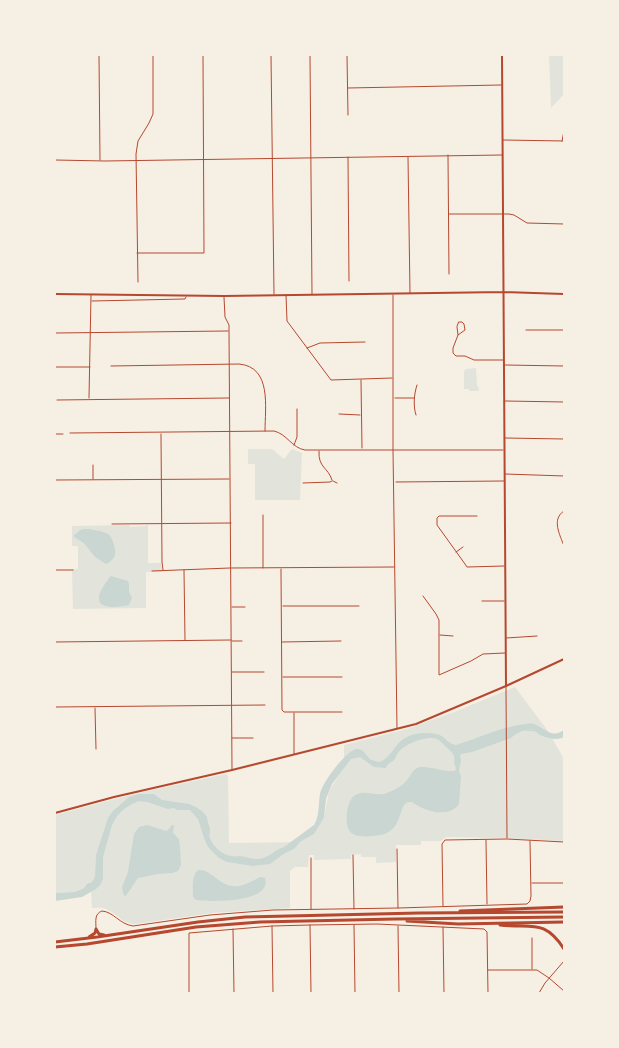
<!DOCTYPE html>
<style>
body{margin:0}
#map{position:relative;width:619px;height:1048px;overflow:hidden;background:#f6efe4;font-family:Ubuntu,sans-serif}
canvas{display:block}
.frame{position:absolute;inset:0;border:56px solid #f6efe4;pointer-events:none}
</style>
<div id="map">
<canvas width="619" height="1048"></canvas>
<div class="frame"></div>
</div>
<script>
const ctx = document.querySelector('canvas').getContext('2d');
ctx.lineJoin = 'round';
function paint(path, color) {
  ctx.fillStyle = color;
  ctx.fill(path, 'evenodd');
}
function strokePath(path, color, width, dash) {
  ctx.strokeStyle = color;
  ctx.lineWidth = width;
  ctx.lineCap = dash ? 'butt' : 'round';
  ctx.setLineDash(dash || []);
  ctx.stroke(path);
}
const green = new Path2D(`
 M549 55H564V94L551 108Z
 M476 368 477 385 479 389 478 391H469V389H464V371L466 369Z
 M248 449H272L284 459 292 449 302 453 300 500H255V464H248Z
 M129 525 130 527 145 526 146 525H148V563H161L162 572H146V608L73 609 72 569H78V546H72V526Z
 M515 687 548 731 564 759V841L501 838 446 837 441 841H421V845H396V862L376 863V857H361V854L351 855V859L314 860V855H309L308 867H295L290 871V908L213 913 136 924C122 924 119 915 108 910 103 907 97 908 92 908L91 891 84 888 75 892 55 893V815L134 794 226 774 228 776 229 843 300 842 314 834 324 818 329 791 344 767V745L407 729 454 712Z`);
const water = new Path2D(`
 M84 529C90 529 103 531 108 534 111 536 113 541 114 545 117 554 115 560 106 564L95 557 84 543 74 537V535C78 533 80 529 84 529Z
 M111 576 128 581 129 584V592L132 598 129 605C122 607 96 611 99 596 100 590 106 583 109 578Z
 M525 724C527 724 531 723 534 724 545 728 551 739 564 730V737C556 741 548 738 540 735 538 734 536 731 533 730 526 728 516 733 511 738L472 752 461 754 460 756 461 760 459 771 461 776 459 804C449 819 424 811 412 802 409 802 407 802 405 804 402 807 402 811 400 815 397 825 391 834 380 835 372 836 361 838 353 834 343 829 346 802 354 796 363 789 374 796 384 794 391 792 403 786 407 780 412 774 412 769 420 767 432 766 443 772 455 771L456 768 454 763C456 755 452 752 446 747 443 744 441 741 437 739 427 735 404 744 398 753 395 756 397 756 394 760 391 763 388 763 386 768L374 767 360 757 351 759 332 784 329 791 326 799 324 818 314 834 300 842 294 849 285 853 270 864 253 866 227 862 219 858 208 847 204 838 198 819 190 810H177L174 808 168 809 147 802 139 801 132 804 124 809 117 816 112 825 103 857V878L101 884 96 889 82 897 55 901V893L75 892 84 888 87 884 92 882 95 877 96 855 108 818 113 811 129 797 139 794H154L162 800 189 804 196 807 203 812 207 817 208 823 210 828V833L209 836C213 846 221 855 232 856 235 857 237 856 240 856 248 857 255 861 263 858 271 856 276 849 284 847L314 825C320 815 318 805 320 794 322 783 345 752 356 749 364 748 367 757 371 760 373 760 378 762 379 762 390 759 393 747 401 741 410 733 425 732 436 734 445 735 447 744 456 745 479 738 501 727 525 724Z
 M147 825 166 831 169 829 172 825H174L173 833 179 839 180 847 181 865 178 871 172 873 157 874 138 878 125 897 123 893 122 887 128 872 134 834 139 827Z
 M198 870C206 870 209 873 216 878 233 892 243 886 260 877L265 878C273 903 210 902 196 900L193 897C193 889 191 876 198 870Z`);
const stream = new Path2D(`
 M524 730 535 731`);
const minor = new Path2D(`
 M99 55 100 160
 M271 55 274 294
 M310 55 312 294
 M347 55 348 115
 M348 88 501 85
 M503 140 564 141
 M562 141 564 131
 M448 155 449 274
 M348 157 349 281
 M408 157 410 293
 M55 160 105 161 502 155
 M449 214H509L514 215 527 223 564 224
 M137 253H204L203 55
 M138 282 136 154 138 141 149 123 153 114V55
 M286 295 287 321 331 380 392 378
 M393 295V450L397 728
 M224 297 225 317 229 325V331L232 769
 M92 301 185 299 186 297
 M459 322H462L464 324 465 330 458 335 457 327Z
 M526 330H564
 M56 333 228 331
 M458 335 453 348V353L456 356H465L474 360H503
 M307 348 320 343 365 342
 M505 365 564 366
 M111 366 239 364C272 367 265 407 265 431
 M56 367H90
 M361 380 362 448
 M89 398 91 295
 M395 398H414
 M57 400 229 398
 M505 401 564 402
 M339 414 360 415
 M416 415C413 406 414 394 417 385
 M70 433 274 431C287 434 292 448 305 450H503
 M55 434H63
 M161 434 162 562 163 570
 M505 438 564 439
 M294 445 297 437V409
 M319 451C318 468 328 467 332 480
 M505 474 564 476
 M93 479V465
 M55 480 229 479
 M333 481 337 483
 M396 482 504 481
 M303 483 330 482 332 481
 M564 511C551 519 560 535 564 546
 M263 515V568
 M477 516H439L437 518V525L465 564 467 567 504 566
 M112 524 231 523
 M456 552 463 547
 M281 569 282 710 284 712H342
 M55 570H73
 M184 570 185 640
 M152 571 230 568 394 567
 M423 596 436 614 439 620V675L471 661 483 654 505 653
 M482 601H504
 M283 606H359
 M232 607H245
 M440 635 453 636
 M506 638 537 636
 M232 641H242
 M55 642 231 640
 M282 642 341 641
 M232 672H264
 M283 677H342
 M506 687 507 838
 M55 707 265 705
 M95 708 96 749
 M294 713V754
 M232 738H253
 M486 840 487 904
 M397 849 398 908
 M353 855 354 909
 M311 858V909
 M532 883H564
 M443 906 442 844 445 840 507 839 564 842
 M310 925 311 993
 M354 925 355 993
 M272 926 273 993
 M398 926 399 993
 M443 927 444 993
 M96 929C96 921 94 914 102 911 114 912 119 924 133 926L210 915 273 910 398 908 527 904 530 901 531 896 530 841
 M233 929 234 993
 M532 969V938
 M488 970H537L549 978 564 991
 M189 993V933L272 926 310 925 377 924 484 929 487 932 488 993
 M539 993 545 983 564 961`);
const tertiary = new Path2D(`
 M502 55 506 686
 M55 294 224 296 504 292 564 294`);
const secondary = new Path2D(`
 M55 813 114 797 232 770 416 724 506 686 564 659`);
const trunk = new Path2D(`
 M460 911 564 907
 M407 921 458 924 564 922
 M500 925C531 929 544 918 564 949
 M89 937 95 933 96 929 99 934 104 935
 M55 942 97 937 198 922 245 917 419 913 564 912
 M55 947 87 944 196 927 260 922 395 919 564 917`);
paint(green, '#e2e4dc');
paint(water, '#c9d6d2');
strokePath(stream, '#c9d6d2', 1);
strokePath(minor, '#b5482f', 1);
strokePath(tertiary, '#b5482f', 2);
strokePath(secondary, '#b5482f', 2);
strokePath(trunk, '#b5482f', 3);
</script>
